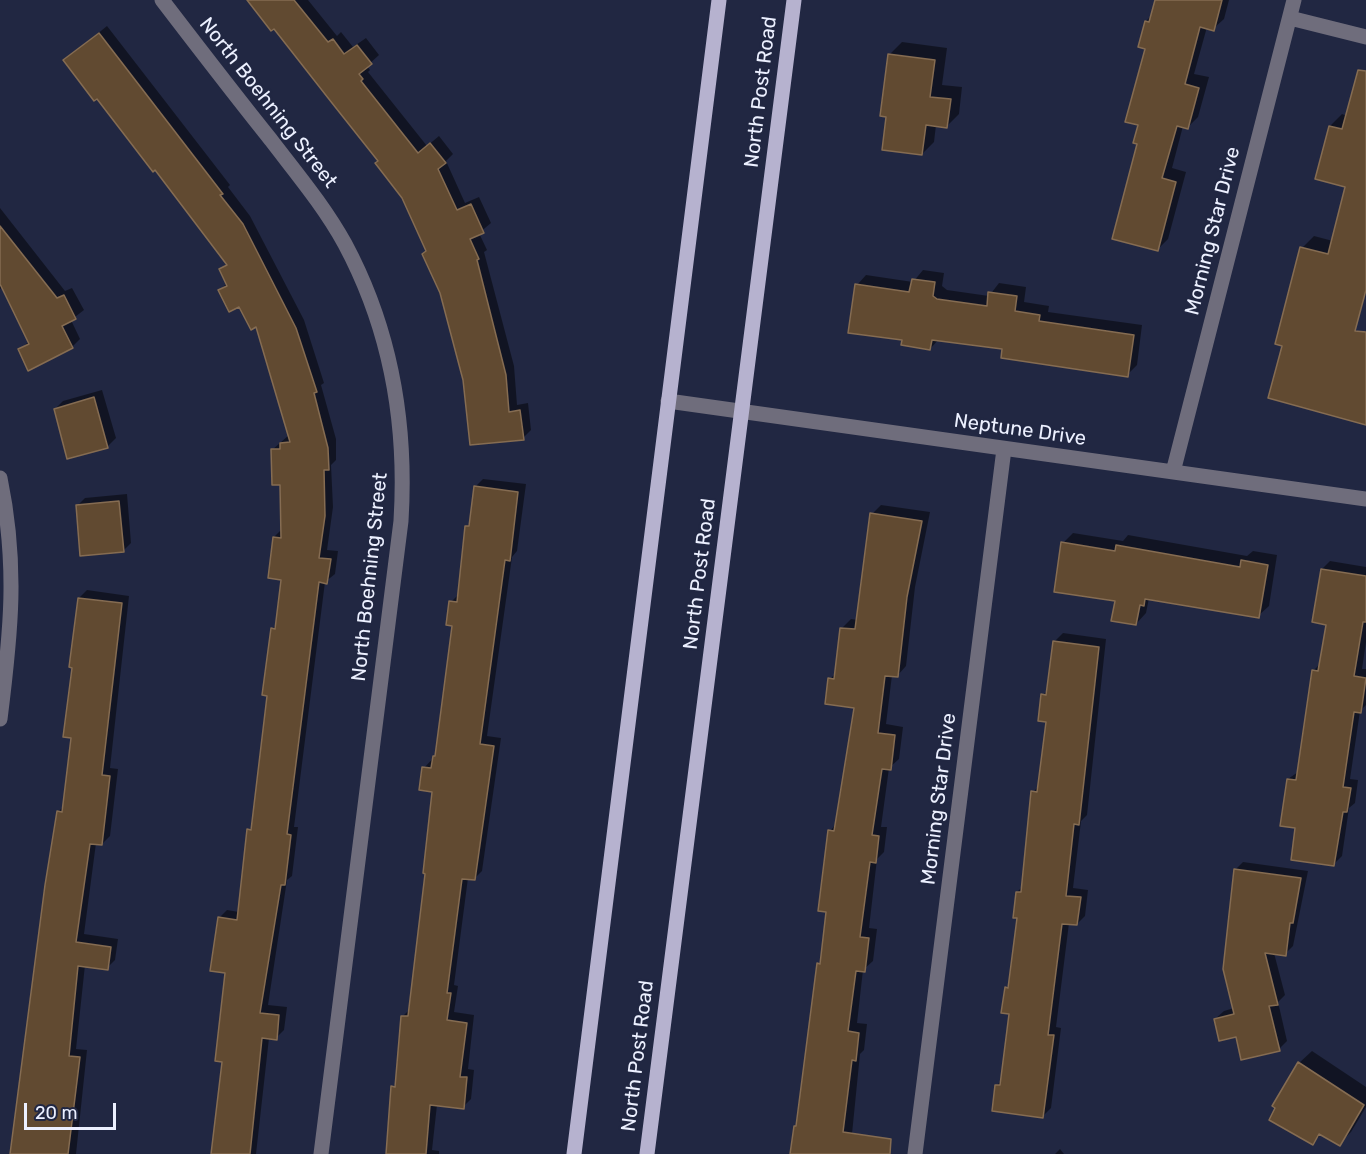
<!DOCTYPE html>
<style>
body{margin:0}
#map{position:relative;width:1366px;height:1154px;overflow:hidden;background:#212742;font-family:Rubik,sans-serif}
canvas{display:block}
.scale{position:absolute;left:24px;top:1103px;width:92px;height:27px;box-sizing:border-box;border:3px solid #ecf0ff;border-top:0;padding-left:8px;font-size:18px;line-height:21px;white-space:nowrap;color:#ecf0ff;-webkit-text-stroke:4px #212742;paint-order:stroke}
</style>
<div id="map">
<canvas width="1366" height="1154"></canvas>
<div class="scale">20 m</div>
</div>
<script>
const ctx = document.querySelector('canvas').getContext('2d');
ctx.lineJoin = 'round';
function paint(path, color) {
  ctx.fillStyle = color;
  ctx.fill(path, 'evenodd');
}
function strokePath(path, color, width, dash) {
  ctx.strokeStyle = color;
  ctx.lineWidth = width;
  ctx.lineCap = dash ? 'butt' : 'round';
  ctx.setLineDash(dash || []);
  ctx.stroke(path);
}
function write(font, color, halo, rows, align = 'center') {
  ctx.font = font + ' Rubik,sans-serif';
  ctx.lineWidth = 4.5;
  ctx.setLineDash([]);
  ctx.textBaseline = 'middle';
  ctx.strokeStyle = halo;
  ctx.fillStyle = color;
  for (const [text, x, y, turn = 0] of rows) {
    ctx.save();
    ctx.translate(x, y);
    ctx.rotate((+turn || 0) * Math.PI / 180);
    ctx.textAlign = isNaN(turn) ? turn : align;
    if (halo) ctx.strokeText(text, 0, 0);
    ctx.fillText(text, 0, 0);
    ctx.restore();
  }
}
const shadow = new Path2D(`
 M251 0H308L337 36 341 32 353 47 366 38 379 55 367 66 370 70 368 72 427 146 439 136 453 154 446 161 465 203 479 197 491 223 479 233 487 250 484 252 514 366 517 405 528 403 531 430 523 438 465 380 442 292 427 251 403 198 379 161Z
 M1156 0H1229L1224 19 1213 29 1207 27 1194 74 1209 77 1198 117 1188 127 1183 126 1172 168 1186 172 1168 239 1158 249 1140 124 1147 48 1146 21 1152 15Z
 M107 26 230 185 228 187 250 216 304 320 324 383 321 385 336 439V460L331 465 333 507 327 550 338 551 335 574 325 582 294 827H298L292 876 287 880 268 1005 287 1007 284 1030 276 1038H269L256 1154H212L224 1061 226 972 219 918 227 910 239 912 249 830 253 826 268 695 272 629 277 624 283 578 274 537 282 529 281 483 272 450 289 435 256 325 239 305 220 290 227 283 220 270 227 263 155 168 65 60Z
 M902 42 947 48 942 85 962 87 959 114 947 126 936 125 934 142 922 154 888 116 890 54Z
 M1366 91V293L1339 357 1366 361V422L1284 345 1302 248 1314 236 1333 241 1346 186 1330 126 1342 114 1347 116Z
 M0 208 65 291 72 288 84 310 71 320 80 339 72 347 20 350 29 341 3 287 0 289Z
 M923 270 944 273 942 286 947 290 989 296 999 283 1026 287 1024 302 1049 306 1048 312 1142 325 1137 365 1127 375 1004 347 939 339 930 349 903 339 857 285 866 275 913 282Z
 M102 390 116 438 108 446 68 457 55 409 63 401Z
 M483 479 526 484 517 551 512 557 487 736 501 738 482 871 474 879 468 878 454 985 458 986 454 1012 474 1015 468 1069 474 1070 471 1099 463 1107 437 1105 432 1150 439 1151V1154H388L393 1087 397 1083 403 1016 410 1009 427 872 434 791 424 768 437 754 454 625 451 602 459 594 466 527 471 522 475 487Z
 M127 494 131 543 123 551 77 506 85 498Z
 M881 505 930 512 915 587 906 666 897 676 892 675 886 724 903 727 899 759 889 768 881 827H887L884 852 877 859 869 928 877 929 873 961 863 970 857 1023 867 1024 864 1050 860 1054 850 1154H792L828 911 830 831 836 824 856 706 830 679 837 672 842 628 851 619 858 620 872 514Z
 M1073 533 1123 541 1128 535 1247 556 1253 551 1277 555 1269 606 1258 616 1149 598 1146 613 1136 624 1063 543Z
 M1330 561 1366 567V642L1362 669H1366V705L1360 711 1350 779 1358 780 1355 803 1349 808 1342 856 1334 864 1297 827 1288 779 1298 772 1313 671 1321 663 1328 623 1322 569Z
 M87 590 129 596 110 768 118 769 110 836 102 844 96 843 84 934 118 939 115 960 107 968 85 965 76 1049 87 1050 76 1154H11L58 812 64 806 72 737 79 598Z
 M1063 633 1106 639 1087 815 1081 821 1073 888 1088 890 1085 916 1077 924 1069 923 1056 1027 1061 1028 1051 1108 1043 1116 997 1085 1002 1080 1011 1012 1006 988 1010 984 1019 917 1017 892 1023 886 1033 792 1039 786 1047 720 1043 695 1049 689 1055 641Z
 M1243 862 1308 871 1293 946 1285 954 1274 953 1285 995 1278 1002 1287 1041 1279 1049 1237 1035 1215 1019 1224 1011 1234 1008 1235 870Z
 M1312 1051 1366 1087V1107L1351 1132 1339 1144 1322 1134 1312 1143 1299 1063Z
 M1060 1149 1064 1154H1055Z`);
const building = new Path2D(`
 M247 0H294L328 42 333 39 344 54 357 45 372 64 359 74 363 79 361 81 418 153 430 143 446 163 438 169 457 210 471 204 484 233 470 239 479 259 477 260 506 375 509 412 520 410 524 440 470 445 463 380 440 293 422 254 426 251 402 198 375 163 378 161 332 103 274 29 271 31Z
 M1155 0H1222L1214 31 1200 27 1185 84 1199 88 1188 129 1177 126 1162 178 1176 182 1158 251 1112 239 1137 144 1133 143 1138 125 1125 122 1145 49 1138 47 1145 21 1149 22Z
 M99 33 223 194 220 195 243 224 296 328 317 392 314 393 328 448 329 470H324L325 516 319 558 331 559 327 584 319 582 287 834 291 835 285 885H281L260 1013 279 1015 277 1040 262 1038 250 1154H211L222 1062 215 1061 225 973 210 971 218 917 237 920 247 829 251 830 267 696 262 695 271 628 275 629 281 580 268 578 273 537 281 538 280 485H272L271 449H280V443L290 442 256 327 251 330 239 307 229 312 218 290 227 286 219 269 227 265 155 170 153 172 97 99 94 101 63 60Z
 M888 54 935 60 930 97 951 99 947 128 926 125 922 155 882 150 886 117 880 116Z
 M1358 70 1366 71V290L1355 331 1366 332V425L1268 398 1282 346 1275 344 1300 247 1328 254 1345 187 1315 179 1329 126 1342 129Z
 M0 226 57 298 64 295 76 319 62 326 73 348 28 371 18 349 29 344 0 284Z
 M912 279 935 282 933 296 937 299 987 306 988 292 1017 296 1015 311 1040 315 1039 321 1134 335 1128 377 1001 358 1002 349 932 340 930 350 901 345 902 340 848 333 855 284 909 292Z
 M94 397 108 448 67 459 54 409Z
 M474 486 518 492 510 561 505 560 480 744 494 746 475 880 462 879 447 993H451L447 1020 467 1023 460 1077H467L464 1109 430 1105 426 1154H386L391 1086 395 1087 401 1016H408L425 874 423 873 432 792 419 790 422 767 431 768 433 756H435L452 626 446 625 449 601 457 602 465 526H469Z
 M119 501 124 552 80 556 76 505Z
 M870 513 922 521 907 597 898 677 885 676 878 733 895 735 891 770 882 769 872 835 879 836 876 863 870 862 860 937 869 938 865 972 856 971 848 1031 859 1033 856 1061 852 1060 843 1132 891 1139 890 1154H790L794 1126H796L817 963 820 964 826 912 818 911 828 830 834 831 854 708 825 704 828 678 834 679 840 628 855 629Z
 M1061 542 1115 551 1116 545 1240 567 1241 560 1268 565 1259 618 1145 599 1144 606 1140 605 1136 625 1111 621 1115 601 1054 592Z
 M1321 569 1366 576V622H1363L1354 676 1366 678 1361 713 1354 712 1343 787 1351 788 1347 812H1343L1334 866 1291 860 1295 828 1280 826 1287 779 1296 780 1312 670 1318 671 1326 625 1312 622Z
 M78 598 122 603 102 775 110 776 102 845 90 844 76 942 111 947 108 970 78 966 69 1056 80 1057 68 1154H10L45 885 57 811 62 812 71 738 63 737 72 668 69 667Z
 M1053 641 1099 647 1079 825 1074 824 1066 896 1081 897 1077 925 1062 924 1048 1035H1054L1043 1118 992 1111 995 1085H1000L1009 1014 1001 1013 1005 987 1008 988 1017 918H1013L1016 892H1021L1031 791 1037 792 1046 722 1038 721 1041 694 1046 695Z
 M1234 869 1301 878 1293 923H1290L1286 956 1265 953 1278 1005 1269 1006 1280 1051 1241 1060 1236 1037 1219 1041 1214 1019 1234 1014 1223 969Z
 M1298 1062 1364 1105 1340 1146 1319 1134 1313 1145 1269 1120 1275 1108 1272 1106Z`);
const street = new Path2D(`
 M162 0C198 47 234 94 271 140 297 174 324 206 345 244 391 330 407 424 401 521L321 1154
 M1290 18 1366 37
 M668 401 1366 499
 M1173 472 1294 0
 M0 478C18 565 11 632 0 719
 M915 1154 1004 449`);
const primary = new Path2D(`
 M574 1154 719 0
 M647 1154 794 0`);
const streetNames = [
 ["North Post Road",761,92,-83],
 ["North Boehning Street",268,103,52],
 ["Morning Star Drive",1213,231,-76],
 ["Neptune Drive",1020,430,8],
 ["North Post Road",700,574,-83],
 ["North Boehning Street",370,577,-84],
 ["Morning Star Drive",939,799,-83],
 ["North Post Road",638,1056,-83]
];
paint(shadow, '#0007');
paint(building, '#614a31');
strokePath(building, '#856c52', 1.5);
strokePath(street, '#6f6d7c', 15);
strokePath(primary, '#b6b2cf', 15);
write('20px', '#ecf0ff', '#212742', streetNames);
</script>
